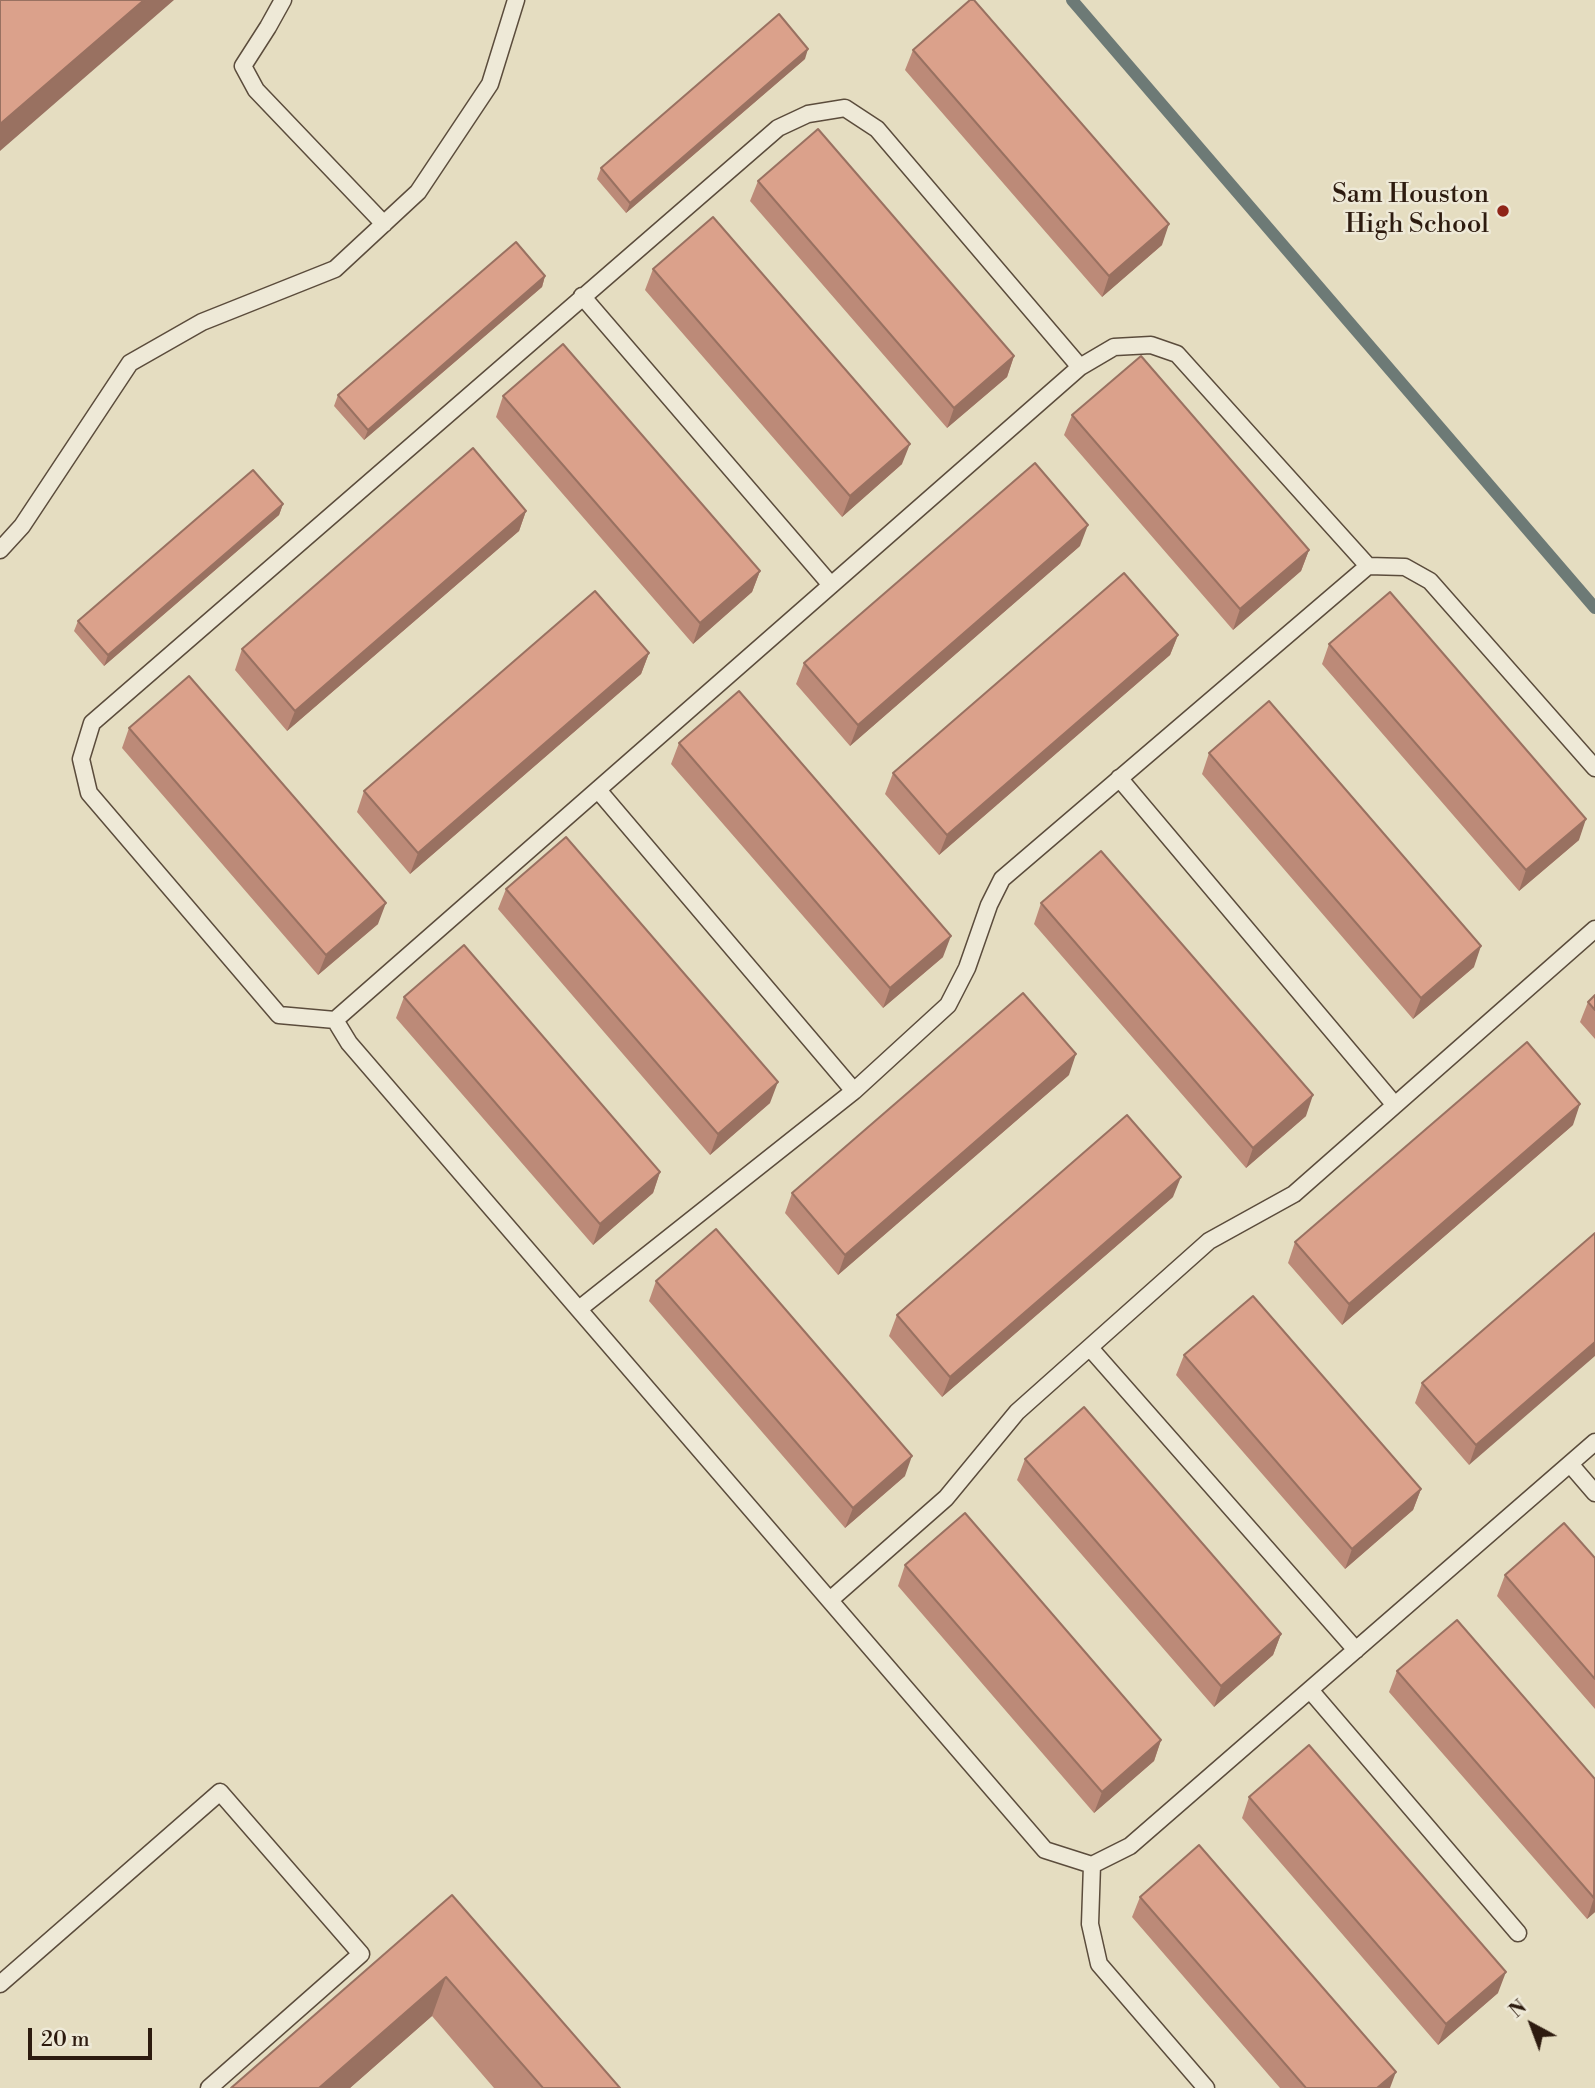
<!DOCTYPE html>
<style>
body{margin:0}
#map{position:relative;width:1595px;height:2088px;overflow:hidden;background:#e5ddc1;font-family:"Libre Bodoni",serif}
canvas{display:block}
.north{position:absolute;left:1497px;top:1990px;width:70px;height:70px;-webkit-text-stroke:5px #eee9d7;paint-order:stroke;rotate:319deg;font-size:19px;font-weight:700;line-height:28px;text-align:center;color:#2d1b0f}
.north::after{content:'';display:block;margin:auto;width:24px;height:32px;background:#2d1b0f;clip-path:polygon(50% 0,100% 100%,50% 72%,0 100%)}
.scale{position:absolute;left:28px;top:2028px;width:124px;height:32px;box-sizing:border-box;border:4px solid #2d1b0f;border-top:0;padding-left:9px;font-size:21px;line-height:24px;white-space:nowrap;color:#2d1b0f;-webkit-text-stroke:5px #eee9d7;paint-order:stroke}
</style>
<div id="map">
<canvas width="1595" height="2088"></canvas>
<div class="north">N</div>
<div class="scale">20 m</div>
</div>
<script>
const ctx = document.querySelector('canvas').getContext('2d');
ctx.lineJoin = 'round';
function strokePath(path, color, width, dash) {
  ctx.strokeStyle = color;
  ctx.lineWidth = width;
  ctx.lineCap = dash ? 'butt' : 'round';
  ctx.setLineDash(dash || []);
  ctx.stroke(path);
}
function paint(path, color) {
  ctx.fillStyle = color;
  ctx.fill(path, 'evenodd');
}
function write(font, color, halo, rows, align = 'center') {
  ctx.font = font + ' "Libre Bodoni",serif';
  ctx.lineWidth = 5;
  ctx.setLineDash([]);
  ctx.textBaseline = 'middle';
  ctx.strokeStyle = halo;
  ctx.fillStyle = color;
  for (const [text, x, y, turn = 0] of rows) {
    ctx.save();
    ctx.translate(x, y);
    ctx.rotate((+turn || 0) * Math.PI / 180);
    ctx.textAlign = isNaN(turn) ? turn : align;
    if (halo) ctx.strokeText(text, 0, 0);
    ctx.fillText(text, 0, 0);
    ctx.restore();
  }
}
const stream = new Path2D(`
 M1072 0 1595 608`);
const service = new Path2D(`
 M283 0 268 27 243 66 256 90 384 224
 M582 296 831 585
 M1080 367 877 129 845 108 808 114 778 128 92 723 81 759 89 793 279 1015 335 1020 1080 367 1114 347 1151 345 1177 354 1368 566
 M0 550 22 526 130 363 202 322 335 269 418 192 490 84 516 0
 M1119 778 1394 1104
 M598 790 854 1091
 M335 1020 349 1043 1045 1850 1092 1865 1130 1846 1595 1442
 M579 1309 854 1091 948 1005 967 968 989 905 1002 879 1368 566 1405 567 1430 581 1595 768
 M1090 1348 1356 1650
 M1570 1464 1595 1493
 M830 1600 946 1498 1017 1412 1209 1241 1294 1194 1595 929
 M1310 1690 1518 1933
 M1092 1865 1090 1924 1099 1964 1206 2088
 M0 1984 220 1792 361 1954 209 2088`);
const wall = new Path2D(`
 M913 50 1162 245 1102 297 905 70Z
 M805 59 626 213 597 179 601 168Z
 M758 181 1014 356 1007 377 947 428 750 201Z
 M653 269 902 464 842 517 645 290Z
 M545 276 542 287 364 440 334 406 338 395Z
 M503 396 760 571 752 592 693 644 496 417Z
 M1072 415 1309 550 1301 571 1233 630 1064 435Z
 M283 504 279 515 104 666 74 631 78 621Z
 M526 511 519 531 287 731 235 670 242 649Z
 M1080 546 850 746 796 684 804 663Z
 M1178 635 1170 655 939 855 885 794 893 773Z
 M1329 644 1579 840 1519 891 1322 664Z
 M649 653 641 674 410 874 357 812 364 791Z
 M129 728 378 924 318 975 122 748Z
 M679 743 943 957 883 1008 671 764Z
 M1209 753 1474 967 1413 1019 1202 774Z
 M506 889 770 1103 710 1155 498 909Z
 M1041 903 1306 1116 1246 1168 1034 924Z
 M1595 995V1039L1580 1022 1588 1002Z
 M404 997 660 1172 653 1193 593 1245 396 1018Z
 M1069 1075 838 1275 785 1213 792 1193Z
 M1573 1125 1342 1325 1288 1263 1295 1242Z
 M1173 1197 942 1397 889 1336 897 1315Z
 M1595 1233 1469 1465 1415 1403 1422 1383Z
 M656 1281 905 1476 845 1528 649 1301Z
 M1184 1355 1421 1489 1413 1510 1345 1569 1176 1375Z
 M1025 1459 1281 1634 1273 1655 1214 1707 1017 1480Z
 M1595 1558V1709L1497 1596 1505 1575Z
 M905 1565 1161 1740 1154 1761 1094 1813 898 1586Z
 M1397 1671 1595 1779V1912L1587 1919 1389 1692Z
 M1249 1797 1498 1993 1438 2045 1242 1818Z
 M452 1895 620 2088H494L432 2016 350 2088H231Z
 M1140 1897 1390 2088H1280L1132 1917Z`);
const shadedWall = new Path2D(`
 M144 0H174L0 151V124Z
 M808 49 805 59 626 213 630 203Z
 M1169 224 1162 245 1102 297 1109 276Z
 M545 276 542 287 364 440 368 430Z
 M1014 356 1007 377 947 428 954 408Z
 M910 444 902 464 842 517 850 496Z
 M283 504 279 515 104 666 108 655Z
 M526 511 519 531 287 731 295 711Z
 M1088 525 1080 546 850 746 858 725Z
 M1309 550 1301 571 1233 630 1240 609Z
 M760 571 752 592 693 644 700 623Z
 M1178 635 1170 655 939 855 947 835Z
 M649 653 641 674 410 874 418 853Z
 M1586 819 1579 840 1519 891 1526 870Z
 M386 903 378 924 318 975 326 955Z
 M951 936 943 957 883 1008 890 988Z
 M1481 946 1474 967 1413 1019 1421 998Z
 M1076 1054 1069 1075 838 1275 845 1255Z
 M778 1082 770 1103 710 1155 718 1134Z
 M1313 1095 1306 1116 1246 1168 1253 1148Z
 M1580 1104 1573 1125 1342 1325 1349 1304Z
 M660 1172 653 1193 593 1245 600 1224Z
 M1181 1177 1173 1197 942 1397 950 1377Z
 M1595 1342V1356L1469 1465 1476 1445Z
 M912 1456 905 1476 845 1528 853 1508Z
 M1421 1489 1413 1510 1345 1569 1352 1549Z
 M1281 1634 1273 1655 1214 1707 1221 1686Z
 M1161 1740 1154 1761 1094 1813 1102 1792Z
 M1594 1898H1595V1912L1587 1919Z
 M1506 1972 1498 1993 1438 2045 1446 2024Z
 M446 1977 432 2016 350 2088H319Z
 M1396 2072 1390 2088H1377Z`);
const building = new Path2D(`
 M0 0H144L0 124Z
 M970 0H974L1169 224 1109 276 913 50Z
 M779 14 808 49 630 203 601 168Z
 M818 129 1014 356 954 408 758 181Z
 M713 217 910 444 850 496 653 269Z
 M516 242 545 276 368 430 338 395Z
 M563 344 760 571 700 623 503 396Z
 M1141 356 1309 550 1240 609 1072 415Z
 M473 448 526 511 295 711 242 649Z
 M1035 463 1088 525 858 725 804 663Z
 M253 470 283 504 108 655 78 621Z
 M1124 573 1178 635 947 835 893 773Z
 M595 591 649 653 418 853 364 791Z
 M1390 592 1586 819 1526 870 1329 644Z
 M189 676 386 903 326 955 129 728Z
 M739 691 951 936 890 988 679 743Z
 M1269 701 1481 946 1421 998 1209 753Z
 M566 837 778 1082 718 1134 506 889Z
 M1101 851 1313 1095 1253 1148 1041 903Z
 M464 945 660 1172 600 1224 404 997Z
 M1023 993 1076 1054 845 1255 792 1193Z
 M1595 995V1010L1588 1002Z
 M1527 1042 1580 1104 1349 1304 1295 1242Z
 M1127 1115 1181 1177 950 1377 897 1315Z
 M716 1229 912 1456 853 1508 656 1281Z
 M1595 1233V1342L1476 1445 1422 1383Z
 M1253 1296 1421 1489 1352 1549 1184 1355Z
 M1084 1407 1281 1634 1221 1686 1025 1459Z
 M965 1513 1161 1740 1102 1792 905 1565Z
 M1564 1523 1595 1558V1679L1505 1575Z
 M1457 1620 1595 1779 1594 1898 1397 1671Z
 M1309 1745 1506 1972 1446 2024 1249 1797Z
 M1199 1845 1396 2072 1377 2088H1306L1140 1897Z
 M452 1895 620 2088H543L446 1977 319 2088H231Z`);
const markers = [
 [1503,211,7,"#8f2418"]
];
const poiNames = [
 ["Sam Houston",1489,196],
 ["High School",1489,226]
];
strokePath(stream, '#6d7a76', 12);
strokePath(service, '#5b4c3c', 19);
strokePath(service, '#eee9d7', 16);
paint(wall, '#bc8a78');
paint(shadedWall, '#997161');
paint(building, '#dba18b');
strokePath(building, '#997161', 2);
for (const [x, y, r, color] of markers) {
  const dot = new Path2D();
  dot.arc(x, y, r, 0, 2 * Math.PI);
  ctx.fillStyle = color;
  ctx.fill(dot);
  strokePath(dot, '#eee9d7', 2.5);
}
write('26px', '#2d1b0f', '#eee9d7', poiNames, 'right');
</script>
